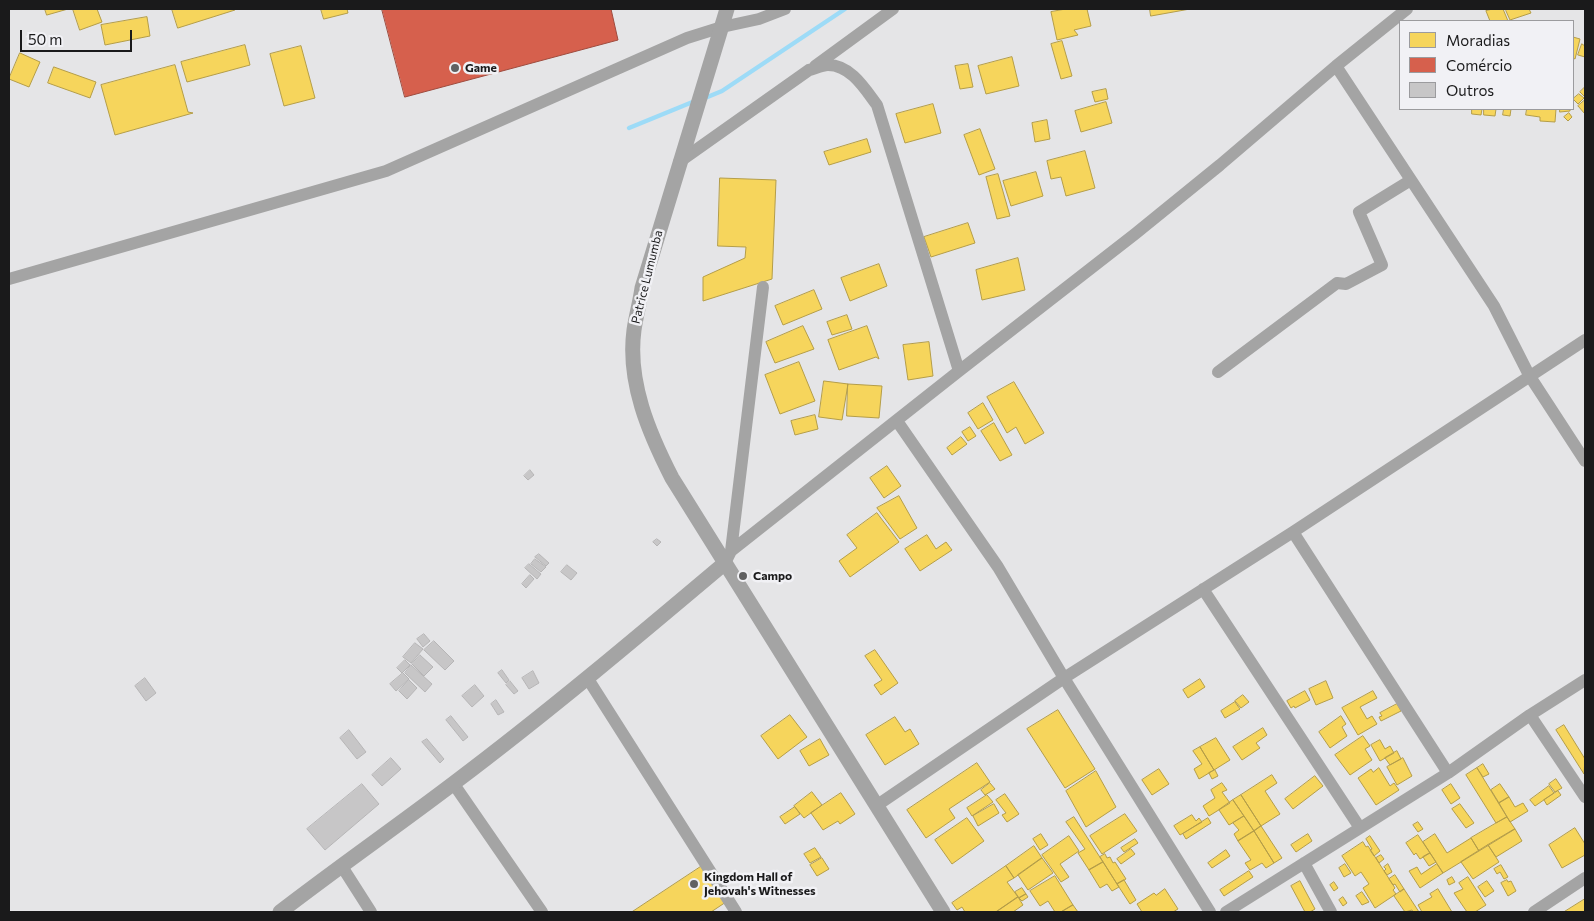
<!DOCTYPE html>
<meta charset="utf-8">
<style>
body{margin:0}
#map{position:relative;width:1594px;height:921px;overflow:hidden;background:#e5e5e7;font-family:Commissioner,sans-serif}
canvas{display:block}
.frame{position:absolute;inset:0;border:10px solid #1a1a1b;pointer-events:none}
.legend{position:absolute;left:1399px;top:20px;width:175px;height:90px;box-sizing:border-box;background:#f1f1f5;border:1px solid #9b9b9e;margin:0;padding:6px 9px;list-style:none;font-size:15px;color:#1a1a1b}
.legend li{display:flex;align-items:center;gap:10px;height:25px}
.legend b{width:25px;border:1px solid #9b9b9e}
.scale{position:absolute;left:20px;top:30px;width:112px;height:22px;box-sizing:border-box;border:2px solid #1a1a1b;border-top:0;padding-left:6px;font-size:15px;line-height:18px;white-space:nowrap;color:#1a1a1b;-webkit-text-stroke:4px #f1f1f5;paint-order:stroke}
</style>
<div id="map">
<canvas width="1594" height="921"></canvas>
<div class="frame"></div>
<ul class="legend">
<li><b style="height:14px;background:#f6d55c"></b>Moradias</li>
<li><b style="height:14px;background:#d6604d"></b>Comércio</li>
<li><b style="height:14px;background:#c7c6c7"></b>Outros</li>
</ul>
<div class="scale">50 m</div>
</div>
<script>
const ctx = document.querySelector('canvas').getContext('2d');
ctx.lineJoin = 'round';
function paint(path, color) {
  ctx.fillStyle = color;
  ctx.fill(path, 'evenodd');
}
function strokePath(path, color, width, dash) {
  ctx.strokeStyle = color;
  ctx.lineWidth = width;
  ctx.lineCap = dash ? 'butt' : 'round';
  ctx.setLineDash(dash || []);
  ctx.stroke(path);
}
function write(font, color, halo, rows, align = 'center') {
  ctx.font = font + ' Commissioner,sans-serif';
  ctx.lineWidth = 5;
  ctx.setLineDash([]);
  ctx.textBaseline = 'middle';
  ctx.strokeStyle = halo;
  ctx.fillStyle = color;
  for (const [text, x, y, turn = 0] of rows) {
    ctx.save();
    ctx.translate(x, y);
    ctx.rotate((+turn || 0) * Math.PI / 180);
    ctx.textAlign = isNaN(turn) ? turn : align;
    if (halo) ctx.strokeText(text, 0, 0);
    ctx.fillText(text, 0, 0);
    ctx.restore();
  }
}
const homes = new Path2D(`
 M45 9H68L47 15Z
 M73 9H97L102 22 80 30Z
 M172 9H235V10L178 28Z
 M321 9H347L348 13 324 19Z
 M1066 9H1087L1091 26 1074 30 1078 35 1057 40 1051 12Z
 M1150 9H1190L1151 16Z
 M1493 9H1503L1508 21H1490L1486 11Z
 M1507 9H1529L1531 13 1510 20 1506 11Z
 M147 17 150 36 105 45 101 25Z
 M1573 37 1580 39 1575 59 1573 58Z
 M1062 41 1072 76 1061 79 1051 44Z
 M1582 44 1585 46V57L1578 55Z
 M245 45 250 65 187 82 181 62Z
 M301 46 315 98 284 106 270 54Z
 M20 53 40 62 29 87 9 79Z
 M1012 57 1019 86 986 94 978 66Z
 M968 64 973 87 960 89 955 66Z
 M175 65 188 112 193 113 115 135 101 85Z
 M54 67 96 82 90 98 48 83Z
 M1585 87V97L1580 92Z
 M1106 89 1108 99 1095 102 1092 92Z
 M1579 94 1584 98 1578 104 1573 99Z
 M1585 100V114L1578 106Z
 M1106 102 1112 123 1081 132 1075 111Z
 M933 104 941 133 905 143 896 114Z
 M1472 109H1482L1481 115 1472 114Z
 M1484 109H1496L1495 116 1484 115Z
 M1504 109H1511L1510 116 1503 115Z
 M1527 109H1556L1555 122 1540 121V117L1526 115Z
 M1560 109H1570V111L1560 112Z
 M1569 113 1572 117 1568 121 1564 117Z
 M1047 120 1050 139 1035 142 1032 123Z
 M980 129 995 169 979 175 964 135Z
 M867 139 871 152 829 165 824 152Z
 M1085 151 1095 188 1066 196 1061 177 1051 179 1047 161Z
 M1036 172 1043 196 1011 206 1003 181Z
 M998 174 1010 216 997 219 986 177Z
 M720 178 776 180 772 279 703 301V277L745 258 746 247 718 246Z
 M968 223 975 243 931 257 924 237Z
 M1018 258 1025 290 982 300 976 270Z
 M879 264 887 286 850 301 841 278Z
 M814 290 822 309 783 325 775 306Z
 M847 315 852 329 832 335 827 322Z
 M803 326 814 349 775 363 766 342Z
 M867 326 879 359 876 357 839 370 828 340Z
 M929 342 933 376 908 380 903 345Z
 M799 362 815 401 780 414 765 375Z
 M824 381 848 384 842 420 819 417Z
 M1014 382 1044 433 1025 444 1016 427 1007 433 987 397Z
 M848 384 882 386 879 418 847 416Z
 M983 403 993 420 978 429 968 413Z
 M815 415 818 429 795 435 791 421Z
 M994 423 1012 455 1000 461 981 431Z
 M970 427 976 436 968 441 962 432Z
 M961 437 967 444 952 455 947 448Z
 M887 466 901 486 884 498 870 478Z
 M899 496 917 528 900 539 877 508Z
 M877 513 899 542 850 577 839 561 857 548 847 535Z
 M927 535 936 549 946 542 952 550 920 571 905 549Z
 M875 650 898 683 881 695 874 685 882 680 865 656Z
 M1200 679 1205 687 1188 698 1183 690Z
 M1326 681 1333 698 1316 705 1309 689Z
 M1305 691 1310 700 1295 708 1294 706 1291 708 1287 701Z
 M1373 691 1377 698 1360 707 1367 719 1372 716 1377 724 1358 735 1342 708Z
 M1243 695 1249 702 1241 708 1235 701Z
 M1235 702 1240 709 1225 718 1221 711Z
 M1397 704 1401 711 1381 721 1379 717 1382 716 1380 713Z
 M1058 710 1095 769 1065 788 1027 729Z
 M790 715 807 737 778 759 761 736Z
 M1341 716 1346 724 1342 727 1347 736 1330 748 1319 732Z
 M895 717 905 732 910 729 919 744 885 765 866 735Z
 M1564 725 1585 759 1584 774 1556 730Z
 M1263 728 1267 735 1256 743 1260 748 1242 760 1233 747Z
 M1363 736 1370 746 1365 749 1372 760 1350 775 1335 755Z
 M1216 738 1230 760 1214 770 1200 747Z
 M820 739 829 755 809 766 800 751Z
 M1380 740 1385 749 1390 746 1394 753 1380 761 1371 745Z
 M1200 747 1214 770 1199 779 1194 769 1202 764 1193 751Z
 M1397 751 1401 759 1390 765 1385 758Z
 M1403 758 1412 776 1397 785 1387 767Z
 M977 763 990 782 949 809 955 818 926 838 907 810Z
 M1483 764 1489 774 1483 777 1477 768Z
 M1379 768 1390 786 1394 783 1399 790 1376 805 1358 778 1371 769 1373 772Z
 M1477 768 1507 817 1496 823 1466 775Z
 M1159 769 1169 784 1152 795 1142 780Z
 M1215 770 1218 776 1212 779 1209 773Z
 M1096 771 1116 807 1086 827 1066 791Z
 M1272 775 1277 783 1265 791 1280 814 1261 826 1241 795Z
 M1315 776 1323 786 1293 809 1285 799Z
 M1556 779 1562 788 1555 792 1549 784Z
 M990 783 995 789 985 795 981 790Z
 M1222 783 1227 790 1222 792 1230 803 1209 816 1203 806 1215 798 1211 790Z
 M1451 784 1460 798 1451 804 1442 790Z
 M1500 784 1509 797 1499 803 1491 790Z
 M1549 786 1554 793 1535 806 1530 800Z
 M1558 791 1561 795 1547 805 1544 800Z
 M812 792 822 805 804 818 794 806Z
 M841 793 855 814 840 824 838 821 823 830 811 813Z
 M1005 794 1019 814 1007 822 1002 815 1006 813 996 800Z
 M987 795 993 802 972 816 967 808Z
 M1241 795 1261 826 1254 831 1233 800Z
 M1509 797 1515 807 1523 803 1528 811 1510 822 1499 803Z
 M1233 800 1244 816 1229 825 1219 810Z
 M994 804 999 813 978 826 973 816Z
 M1460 804 1474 823 1466 828 1452 809Z
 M795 807 800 814 785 824 780 817Z
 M1125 814 1137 831 1102 854 1090 836Z
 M1192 815 1196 821 1199 818 1202 822 1180 835 1174 826Z
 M1244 816 1254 831 1238 841 1234 834 1239 830 1233 823Z
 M1074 817 1103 862 1089 870 1078 853 1085 849 1066 822Z
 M1507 817 1515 829 1479 851 1471 838Z
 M967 818 984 841 952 864 935 840Z
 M1208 818 1211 823 1186 839 1183 834Z
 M1418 822 1423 829 1418 832 1413 825Z
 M1261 826 1282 858 1274 863 1254 831Z
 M1575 828 1585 844V855L1562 868 1549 845Z
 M1515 829 1522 841 1496 857 1488 845Z
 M1254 831 1274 863 1266 868 1262 863 1250 870 1245 863 1251 860 1238 841Z
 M1041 834 1048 845 1040 850 1033 839Z
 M1308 834 1312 841 1296 852 1291 845Z
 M1435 834 1447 853 1471 838 1479 851 1443 873 1423 842Z
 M1418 835 1430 853 1420 859 1416 853 1414 855 1406 843Z
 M1069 836 1079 851 1060 864 1069 877 1061 882 1042 855Z
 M1370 836 1380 851 1374 856 1370 850 1372 849 1366 839Z
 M1135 839 1138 843 1124 852 1121 848Z
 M1363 842 1366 847 1368 846 1395 888 1393 890 1396 894 1375 908 1363 888 1369 884 1361 872 1355 876 1342 856Z
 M1488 845 1499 862 1473 879 1461 862Z
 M1034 846 1042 858 1014 878 1006 866Z
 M815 848 821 857 810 863 804 854Z
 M1131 849 1135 854 1121 864 1117 859Z
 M1226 850 1230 856 1212 868 1208 863Z
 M1430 853 1436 862 1429 866 1423 857Z
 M1105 854 1107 858 1110 857 1113 863 1115 862 1126 879 1117 884 1100 857Z
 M1381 855 1384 859 1379 863 1376 858Z
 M822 858 829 869 817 876 810 865Z
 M1042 858 1053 873 1028 890 1018 875Z
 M1103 862 1119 887 1112 891 1107 884 1100 888 1089 870Z
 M1345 864 1351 873 1344 877 1339 868Z
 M1388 864 1392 872 1387 875 1384 871 1386 869 1384 867Z
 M1437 864 1443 873 1420 888 1409 871 1417 867 1421 874Z
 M1501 865 1508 877 1504 879 1500 872 1497 874 1494 869Z
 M702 866 726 902 711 912H632Z
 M1006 866 1014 878 1007 882 1018 897 996 912H965L962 907 957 910 952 903Z
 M1249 871 1253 877 1224 896 1220 890Z
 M1395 875 1404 889 1400 892 1395 884 1393 885 1389 879Z
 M1055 876 1073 905 1061 912H1055L1048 901 1040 906 1030 891Z
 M1452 877 1455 882 1449 885 1447 880Z
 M1468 877 1486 905 1475 912H1467L1454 893 1463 889 1459 883Z
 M1124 880 1136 900 1130 904 1117 884Z
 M1507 880 1508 882 1511 881 1516 891 1508 896 1501 883Z
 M1300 881 1315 909 1310 912H1305L1291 886Z
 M1487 881 1494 891 1485 897 1478 887Z
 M1334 882 1338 888 1334 891 1330 885Z
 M1022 888 1026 894 1019 898 1015 892Z
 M1165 889 1178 909 1173 912H1142L1137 904 1154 893 1156 895Z
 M1404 889 1419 912H1413L1412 910 1405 912 1394 896Z
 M1438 889 1452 912H1422L1418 905 1432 897 1430 894Z
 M1362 892 1369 902 1362 905 1356 896Z
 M1026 894 1028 897 1022 901 1019 898Z
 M1018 897 1023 905 1013 912H996Z
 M1343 897 1347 903 1343 906 1339 900Z
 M1585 899V912H1564Z
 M1073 905 1078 912H1061Z`);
const shops = new Path2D(`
 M382 9H611L618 40 405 97Z`);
const stream = new Path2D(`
 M705 98 722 91 845 9
 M629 128 695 101`);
const building = new Path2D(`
 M530 470 534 475 528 480 524 476Z
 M657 539 661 542 657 546 653 542Z
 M539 554 549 563 546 566 535 557Z
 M535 559 546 567 541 572 531 564Z
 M529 564 541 574 537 579 525 568Z
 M567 565 577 573 571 580 561 572Z
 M530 575 534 579 526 588 522 584Z
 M424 634 430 641 423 647 417 639Z
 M434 641 454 661 445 670 424 650Z
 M415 643 423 649 411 663 403 657Z
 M420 655 433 667 424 676 412 664Z
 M405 660 410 665 402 673 397 668Z
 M411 665 432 684 425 692 405 673Z
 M502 670 509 680 506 683 498 673Z
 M533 671 539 683 529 689 522 678Z
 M403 673 409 679 396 691 390 684Z
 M145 678 156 693 146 701 135 686Z
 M409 680 417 688 407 699 399 691Z
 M510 681 518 691 514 694 506 685Z
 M475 685 484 696 472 707 462 696Z
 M496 700 504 712 498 715 491 704Z
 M451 716 468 737 463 741 446 720Z
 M349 730 366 752 357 759 340 738Z
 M427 739 444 759 440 763 422 742Z
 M391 758 401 769 382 786 372 775Z
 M362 784 379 804 325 850 307 829Z`);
const minor = new Path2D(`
 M815 66 893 9
 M1336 66 1494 306 1529 375 1585 461
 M679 162 809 70C814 69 822 65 828 65 851 65 865 89 877 105L959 371
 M9 279 386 171 687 38 722 27 759 19 785 9
 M1218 372 1337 283 1346 284 1382 265 1359 212 1411 180
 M897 421 998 567 1064 678 1210 912
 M1293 532 1448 773
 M731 551 763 287
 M725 563 731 551 959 371 1135 234 1220 165 1336 66 1407 9
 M1203 589 1360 828
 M588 679 736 912
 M1530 715 1585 797
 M453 783 542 912
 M876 806 1064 678 1293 532 1585 340
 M1304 863 1331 912
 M341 865 371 912
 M1226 912 1448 773 1530 715 1585 680
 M1534 912 1585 878`);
const tertiary = new Path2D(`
 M727 9 642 288C640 302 636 316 634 330 627 382 649 433 672 478L943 912
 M280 912C337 868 396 827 454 783 547 713 636 638 725 563`);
const markers = [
 [455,68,5,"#616162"],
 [743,576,5,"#616162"],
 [694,884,5,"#616162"]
];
const poiNames = [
 ["Game",465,68],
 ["Campo",753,576],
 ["Kingdom Hall of",704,877],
 ["Jehovah's Witnesses",704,891]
];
const streetNames = [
 ["Patrice Lumumba",647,277,-76]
];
paint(homes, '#f6d55c');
strokePath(homes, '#b49d48', 1);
paint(shops, '#d6604d');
strokePath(shops, '#9e4b3e', 1);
strokePath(stream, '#9ddbf7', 4.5);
paint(building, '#c7c6c7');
strokePath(building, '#b6b5b6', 1);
strokePath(minor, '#a4a4a4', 12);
strokePath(tertiary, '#a4a4a4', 15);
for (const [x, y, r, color] of markers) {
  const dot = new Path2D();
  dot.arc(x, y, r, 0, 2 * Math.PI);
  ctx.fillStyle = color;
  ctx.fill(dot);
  strokePath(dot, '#f1f1f5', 2);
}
write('bold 12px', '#1a1a1b', '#f1f1f5', poiNames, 'left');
write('12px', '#1a1a1b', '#f1f1f5', streetNames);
</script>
